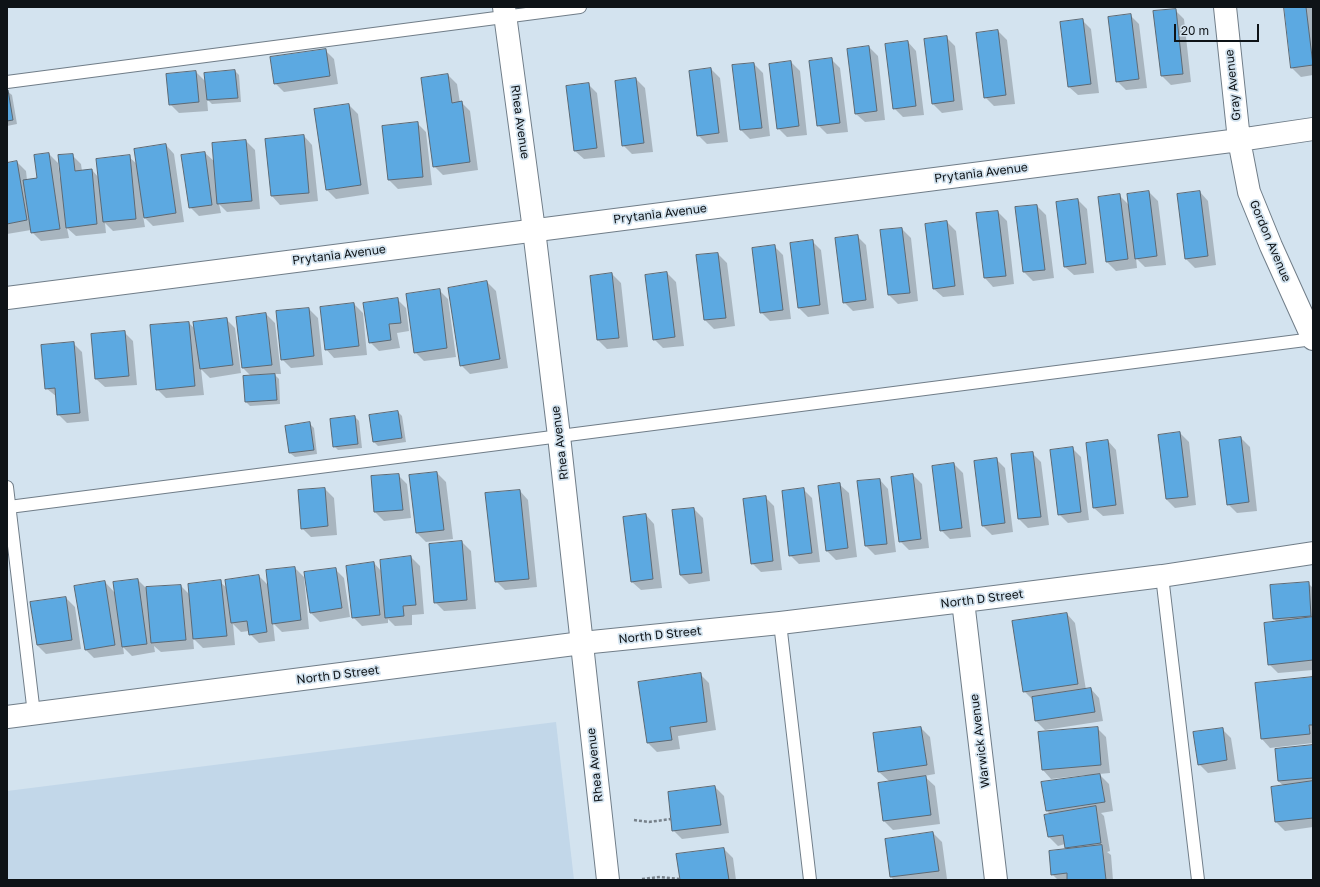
<!DOCTYPE html>
<style>
body{margin:0}
#map{position:relative;width:1320px;height:887px;overflow:hidden;background:#d3e3ef;font-family:"Golos Text",sans-serif}
canvas{display:block}
.frame{position:absolute;inset:0;border:8px solid #0e1317;pointer-events:none}
.scale{position:absolute;left:1174px;top:24px;width:85px;height:18px;box-sizing:border-box;border:2px solid #0e1317;border-top:0;padding-left:5px;font-size:12px;line-height:14px;white-space:nowrap;color:#0e1317;-webkit-text-stroke:3px #d3e3ef;paint-order:stroke}
</style>
<div id="map">
<canvas width="1320" height="887"></canvas>
<div class="frame"></div>
<div class="scale">20 m</div>
</div>
<script>
const ctx = document.querySelector('canvas').getContext('2d');
ctx.lineJoin = 'round';
function paint(path, color) {
  ctx.fillStyle = color;
  ctx.fill(path, 'evenodd');
}
function strokePath(path, color, width, dash) {
  ctx.strokeStyle = color;
  ctx.lineWidth = width;
  ctx.lineCap = dash ? 'butt' : 'round';
  ctx.setLineDash(dash || []);
  ctx.stroke(path);
}
function write(font, color, halo, rows, align = 'center') {
  ctx.font = font + ' "Golos Text",sans-serif';
  ctx.lineWidth = 3.5;
  ctx.setLineDash([]);
  ctx.textBaseline = 'middle';
  ctx.strokeStyle = halo;
  ctx.fillStyle = color;
  for (const [text, x, y, turn = 0] of rows) {
    ctx.save();
    ctx.translate(x, y);
    ctx.rotate((+turn || 0) * Math.PI / 180);
    ctx.textAlign = isNaN(turn) ? turn : align;
    if (halo) ctx.strokeText(text, 0, 0);
    ctx.fillText(text, 0, 0);
    ctx.restore();
  }
}
const built = new Path2D(`
 M556 722 574 880H7V791Z`);
const shadow = new Path2D(`
 M1285 7H1311L1313 9V75L1301 77 1292 68Z
 M1175 10 1184 19 1191 82 1171 85 1162 76 1154 12Z
 M1130 15 1139 24 1147 88 1126 90 1117 81Z
 M1082 20 1091 29 1099 93 1078 95 1069 87Z
 M998 31 1007 40 1015 104 994 106 985 97Z
 M946 37 955 46 963 110 942 113 933 104Z
 M908 42 916 51 924 115 903 117 894 108Z
 M869 47 878 56 885 120 865 122 856 114Z
 M325 50 334 59 338 84 284 92 275 83Z
 M831 59 840 68 848 132 827 134 818 125Z
 M791 62 800 71 807 135 787 137 778 128Z
 M754 64 763 73 770 136 750 139 741 130Z
 M711 69 720 78 728 142 707 144 698 135Z
 M235 71 239 75 241 102 212 104 207 99 208 111 179 113 170 104 196 72 206 82Z
 M448 75 457 84 460 103 461 102 470 111 478 170 443 175 434 166Z
 M636 79 645 88 653 152 632 154 623 145Z
 M588 84 597 93 605 157 584 159 575 151Z
 M7 91 12 95 17 124 7 126Z
 M349 105 358 114 369 194 336 199 327 190Z
 M417 123 426 132 432 185 398 189 389 180 383 127Z
 M304 136 312 145 318 201 280 205 272 196Z
 M246 141 255 150 260 209 227 212 219 204 221 213 199 216 190 207 205 153 215 162Z
 M166 145 174 154 184 222 153 226 143 216 145 227 113 231 105 223 106 233 76 236 67 228 69 238 41 241 32 232 31 230 7 234V164L17 162 26 171 27 180 38 178 49 154 58 163 60 179H62L72 155 81 164 82 171 92 170 99 178 129 157 137 164Z
 M1149 192 1158 201 1166 265 1145 267 1136 258 1137 268 1116 271 1107 262 1120 196 1129 205 1128 195Z
 M1200 192 1208 201 1216 265 1195 268 1186 259Z
 M1078 200 1087 209 1094 273 1074 275 1065 267Z
 M1037 206 1046 215 1054 278 1033 281 1024 272 1016 208Z
 M998 212 1007 221 1014 284 993 287 985 278Z
 M947 222 956 231 964 295 943 297 934 289Z
 M902 229 911 238 918 301 898 304 889 295Z
 M857 236 866 245 874 308 853 311 844 302Z
 M812 241 821 250 829 314 808 317 799 308Z
 M774 246 783 255 791 319 770 321 761 312Z
 M718 254 727 263 735 326 714 329 705 320 697 256Z
 M667 273 676 282 684 346 663 348 654 339Z
 M612 274 621 283 628 347 607 349 598 340 591 277Z
 M487 282 496 291 508 368 470 374 461 365Z
 M439 290 448 299 456 357 424 361 415 352Z
 M397 299 406 308 409 331 397 333 400 348 379 351 370 342Z
 M354 304 363 313 367 355 334 358 326 349Z
 M309 309 318 318 323 365 291 368 282 359Z
 M266 314 275 323 281 374H274L279 379 280 404 250 406 246 402 252 377 243 368Z
 M226 319 235 328 241 373 210 378 201 369 204 395 166 398 157 389 189 323 195 329Z
 M124 332 133 341 137 385 105 387 96 379Z
 M73 343 82 352 89 421 67 423 58 414 57 397 46 388Z
 M398 412 402 416 406 442 378 446 374 442 370 416Z
 M355 417 359 421 362 448 338 450 334 446 331 419Z
 M309 423 314 428 317 454 295 457 290 453Z
 M1180 433 1189 442 1196 505 1175 508 1166 499 1159 435Z
 M1241 438 1250 447 1257 511 1237 513 1228 504Z
 M1108 441 1116 450 1124 514 1103 516 1094 508Z
 M1072 448 1081 457 1089 520 1068 523 1059 514Z
 M1032 453 1041 462 1049 525 1028 528 1019 519 1012 455Z
 M996 459 1005 468 1013 532 992 535 983 526Z
 M954 464 963 473 971 537 950 539 941 530Z
 M437 473 446 482 453 539 426 542 417 533Z
 M398 475 407 484 411 518 384 521 375 512Z
 M913 475 922 484 929 548 909 550 900 541Z
 M880 480 888 489 896 552 875 555 866 546Z
 M840 485 849 493 857 557 836 560 827 551Z
 M325 489 334 498 337 535 311 537 302 528Z
 M803 489 812 498 820 562 799 564 790 555Z
 M520 491 528 500 537 587 505 590 496 581Z
 M765 497 774 506 782 570 761 572 752 563Z
 M694 509 703 518 710 581 689 584 680 575Z
 M646 515 654 524 662 588 641 590 632 582Z
 M462 542 471 551 476 609 444 611 435 602Z
 M411 557 420 566 424 614 412 615V625L395 626 388 619V623L362 626 353 617 374 563 382 572Z
 M295 568 304 577 309 629 282 632 273 623 275 641 259 643 250 634 249 631 241 632 233 624 235 645 203 648 193 638 194 649 161 652 154 646 155 652 132 656 123 647 124 654 94 658 85 649 105 582 115 593 138 580 146 588 181 586 190 595 220 582 227 588 259 576 269 586Z
 M335 569 344 578 350 617 320 622 311 613Z
 M1308 583 1313 588V670L1278 673 1269 664 1277 622 1274 619Z
 M66 598 75 607 81 649 46 654 37 645 31 603Z
 M1067 614 1075 623 1086 690 1091 689 1099 698 1103 721 1045 730 1036 721 1033 700 1024 691Z
 M700 674 709 683 716 730 678 736 680 749 657 752 648 743Z
 M1313 678V743L1270 748 1262 739 1256 684Z
 M921 728 930 737 935 774 924 776 935 786 940 824 893 830 884 821 890 782 879 772Z
 M1097 728 1106 737 1110 773 1099 774 1109 784 1113 811 1101 813 1104 816 1110 851 1107 852 1111 855 1113 880H1058L1052 874 1068 850 1066 848 1065 844 1058 846 1049 837 1051 815 1047 811 1087 777V775L1051 779 1043 770Z
 M1222 729 1231 738 1236 769 1208 773 1199 764Z
 M1313 746V827L1285 831 1276 822 1272 788 1284 786 1278 781Z
 M715 787 724 796 729 833 682 839 673 830Z
 M933 833 942 842 947 879 894 880 891 877Z
 M724 849 733 858 736 880H681Z`);
const building = new Path2D(`
 M1284 7H1306L1313 65 1291 68Z
 M1176 9 1183 74 1161 76 1153 11Z
 M1131 14 1139 79 1116 82 1108 17Z
 M1083 19 1091 84 1068 87 1060 22Z
 M998 30 1006 95 984 98 976 33Z
 M947 36 954 101 932 104 924 39Z
 M908 41 916 106 893 109 885 44Z
 M869 46 877 111 855 114 847 49Z
 M326 49 330 76 274 84 270 57Z
 M832 58 840 123 817 126 809 61Z
 M791 61 799 126 777 129 769 64Z
 M754 63 762 128 740 130 732 65Z
 M711 68 719 133 697 136 689 71Z
 M235 70 238 98 207 100 204 73Z
 M196 71 199 102 169 105 166 74Z
 M448 74 452 103 462 101 470 162 433 167 421 78Z
 M636 78 644 143 622 146 615 81Z
 M589 83 597 148 574 151 566 86Z
 M7 90H8L13 120 7 121Z
 M349 104 361 185 326 190 314 109Z
 M418 122 423 177 388 180 382 126Z
 M304 135 309 193 271 196 265 139Z
 M246 140 252 201 217 204 212 143Z
 M166 144 176 213 144 218 134 149Z
 M205 152 212 205 189 208 181 155Z
 M49 153 60 229 31 233 23 180 37 178 34 155Z
 M73 154 75 171 92 169 97 224 66 228 58 155Z
 M130 155 136 219 103 222 96 159Z
 M17 161 27 220 7 224V163Z
 M1149 191 1157 256 1135 259 1127 194Z
 M1200 191 1208 256 1185 259 1177 194Z
 M1120 194 1128 259 1106 262 1098 197Z
 M1078 199 1086 264 1064 267 1056 202Z
 M1037 205 1045 270 1023 272 1015 207Z
 M998 211 1006 276 984 278 976 213Z
 M947 221 955 286 933 289 925 224Z
 M902 228 910 293 888 295 880 230Z
 M858 235 866 300 843 303 835 238Z
 M813 240 820 305 798 308 790 243Z
 M775 245 783 310 760 313 752 248Z
 M718 253 726 318 704 320 696 255Z
 M667 272 675 337 653 340 645 275Z
 M612 273 619 338 597 340 590 276Z
 M487 281 500 359 460 366 448 288Z
 M440 289 447 348 414 353 406 294Z
 M398 298 401 323 389 324 391 340 369 343 363 303Z
 M354 303 359 346 325 350 320 307Z
 M309 308 314 356 281 360 276 311Z
 M266 313 272 365 242 368 236 317Z
 M227 318 233 365 200 369 193 322Z
 M189 322 195 386 156 390 150 325Z
 M125 331 129 376 95 379 91 334Z
 M74 342 80 413 57 415 55 388 45 389 41 345Z
 M275 374 277 400 245 402 243 376Z
 M398 411 402 438 373 442 369 415Z
 M355 416 358 444 333 447 330 419Z
 M310 422 314 450 289 453 285 426Z
 M1180 432 1188 497 1166 499 1158 435Z
 M1241 437 1249 502 1227 505 1219 440Z
 M1108 440 1116 505 1093 508 1086 443Z
 M1073 447 1081 512 1058 515 1050 450Z
 M1033 452 1041 517 1018 519 1011 454Z
 M997 458 1005 523 982 526 974 461Z
 M954 463 962 528 940 531 932 466Z
 M437 472 444 530 416 533 409 475Z
 M399 474 403 510 374 512 371 476Z
 M913 474 921 539 899 542 891 477Z
 M880 479 887 544 865 546 857 481Z
 M840 483 848 548 826 551 818 486Z
 M325 488 328 526 301 529 298 490Z
 M804 488 812 553 789 556 782 491Z
 M520 490 529 579 495 582 485 493Z
 M766 496 773 561 751 564 743 499Z
 M694 508 702 573 680 575 672 510Z
 M646 514 653 579 631 582 623 517Z
 M462 541 467 600 434 603 429 544Z
 M411 556 416 605 403 606 404 616 385 618 380 560Z
 M374 562 380 615 352 618 346 566Z
 M295 567 301 620 272 624 266 570Z
 M336 568 342 608 310 613 304 572Z
 M259 575 267 632 249 635 247 621 231 623 225 580Z
 M138 579 147 644 122 647 113 582Z
 M221 580 227 636 193 639 188 584Z
 M105 581 115 645 85 650 74 586Z
 M1309 582 1311 616 1273 619 1270 585Z
 M181 585 186 640 151 643 146 587Z
 M66 597 72 640 37 645 30 602Z
 M1067 613 1078 684 1023 692 1012 621Z
 M1313 617V660L1268 665 1264 623Z
 M701 673 707 722 670 727 672 740 647 743 638 682Z
 M1313 677V725H1309L1310 734 1261 739 1255 683Z
 M1091 688 1095 712 1035 721 1032 697Z
 M921 727 927 765 878 772 873 733Z
 M1098 727 1101 765 1042 770 1038 732Z
 M1223 728 1227 760 1198 765 1193 732Z
 M1313 745V778L1278 781 1275 749Z
 M1100 774 1105 802 1046 811 1041 782Z
 M926 776 931 815 883 821 878 783Z
 M1313 781V818L1275 822 1271 787Z
 M715 786 721 825 672 831 668 792Z
 M1096 806 1101 843 1065 848 1063 835 1048 837 1044 815Z
 M933 832 939 871 890 877 885 839Z
 M1102 845 1106 880H1067V873L1051 875 1049 851Z
 M724 848 729 880H680L676 854Z`);
const path = new Path2D(`
 M634 820 649 822 671 819
 M642 879 660 877 680 879`);
const lane = new Path2D(`
 M7 82 580 7
 M7 487 34 714
 M9 507 1313 339
 M1162 576 1198 880
 M780 623 810 880`);
const street = new Path2D(`
 M1225 7 1239 140 1249 192 1271 246 1313 339
 M7 298 1239 140 1313 129
 M963 601 996 880
 M7 717 582 643 780 623 963 601 1162 576 1313 553`);
const secondary = new Path2D(`
 M504 7 534 230 559 436 608 880`);
const streetNames = [
 ["Gray Avenue",1233,85,-96],
 ["Rhea Avenue",520,122,82],
 ["Prytania Avenue",981,173,-7],
 ["Prytania Avenue",660,214,-7],
 ["Gordon Avenue",1270,241,67],
 ["Prytania Avenue",339,255,-7],
 ["Rhea Avenue",560,443,-97],
 ["North D Street",982,599,-7],
 ["North D Street",660,635,-6],
 ["North D Street",338,675,-7],
 ["Warwick Avenue",980,741,-97],
 ["Rhea Avenue",595,765,-96]
];
paint(built, '#c2d7e9');
paint(shadow, '#0003');
paint(building, '#5ca9e1');
strokePath(building, '#5c6974', 1);
strokePath(lane, '#707d88', 14);
strokePath(street, '#707d88', 24);
strokePath(secondary, '#707d88', 24);
strokePath(path, '#77818a', 2.5, [3, 2]);
strokePath(lane, '#fff', 12);
strokePath(street, '#fff', 22);
strokePath(secondary, '#fff', 22);
write('12px', '#0e1317', '#d3e3ef', streetNames);
</script>
